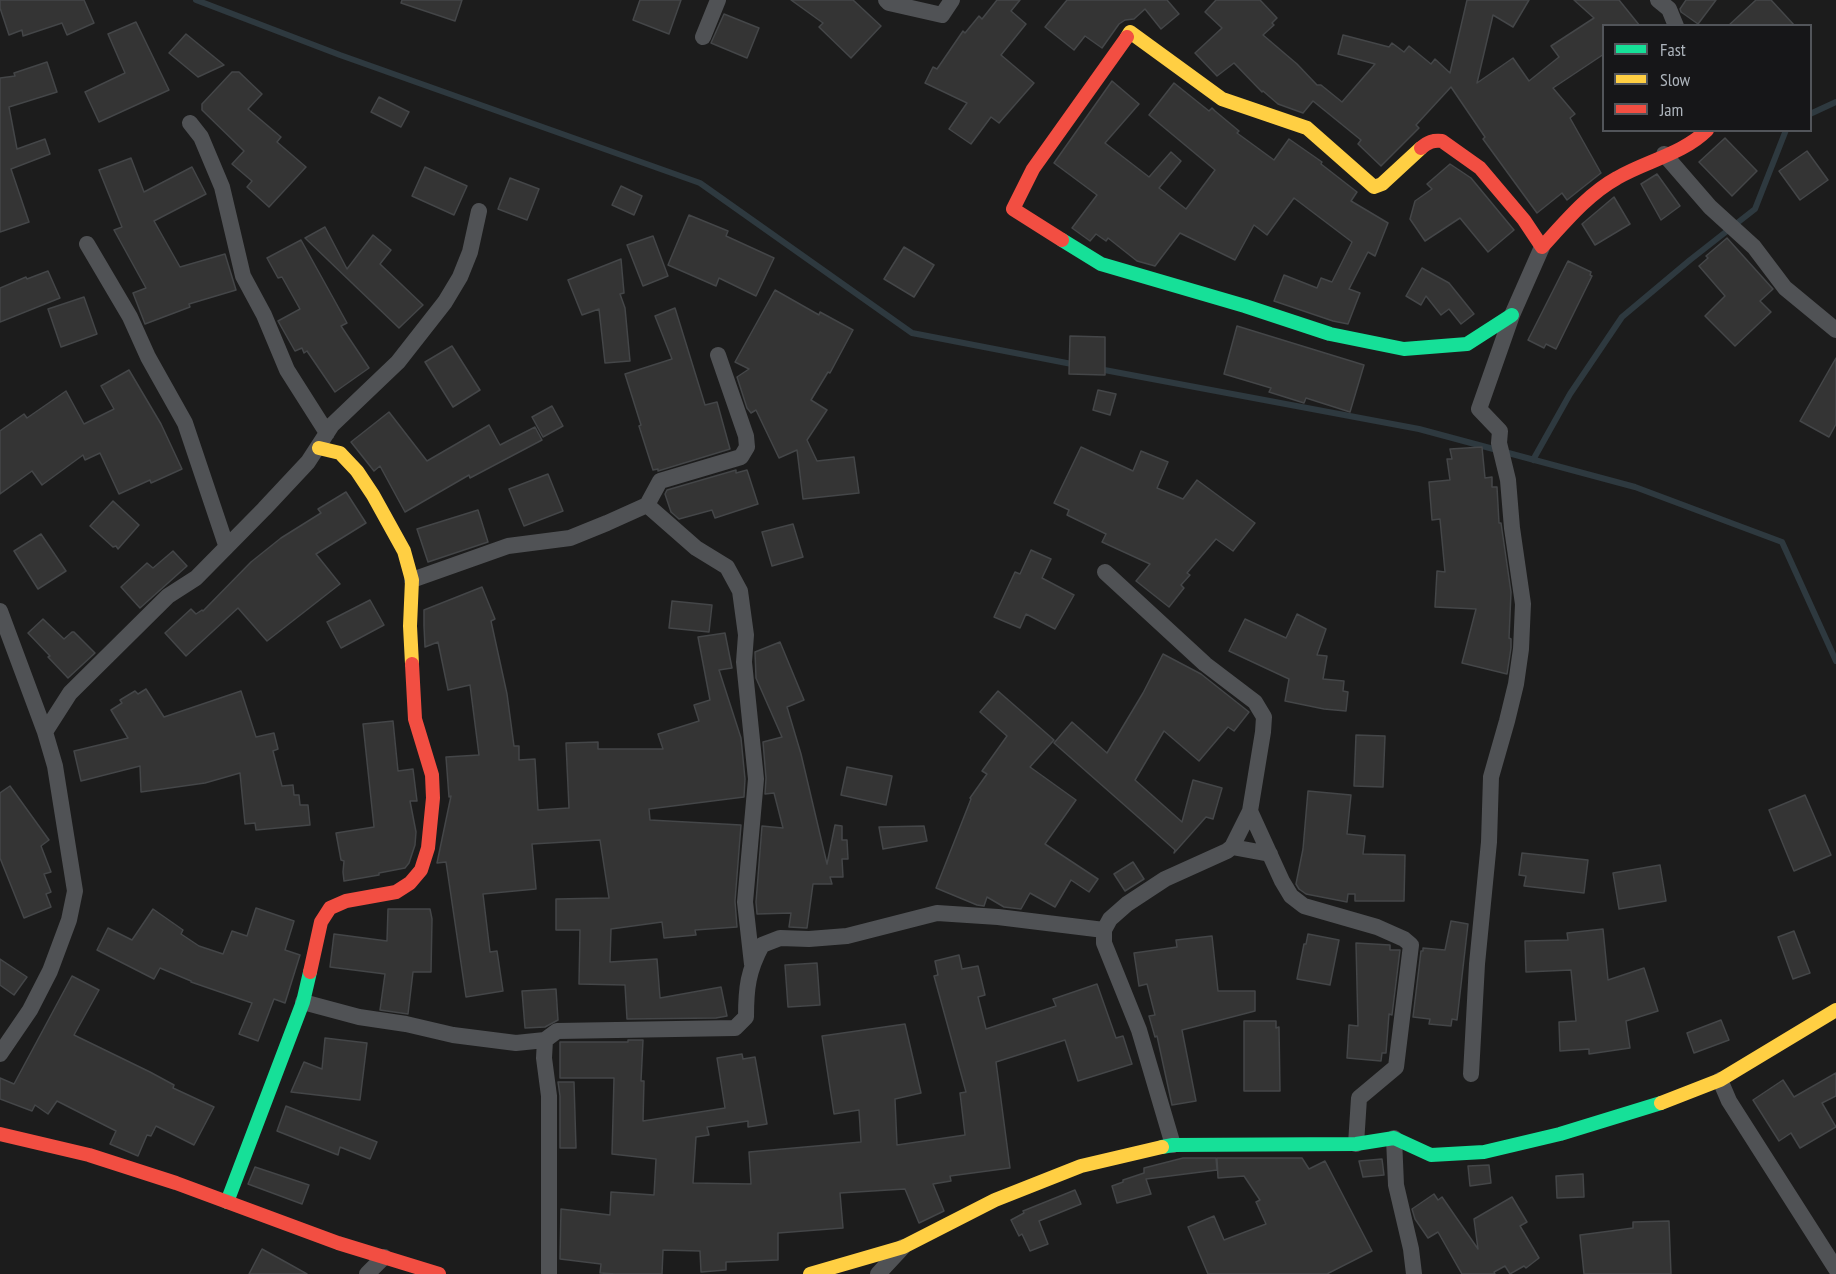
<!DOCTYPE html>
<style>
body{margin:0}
#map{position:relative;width:1836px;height:1274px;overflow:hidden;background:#1c1c1c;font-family:"PT Sans Narrow",sans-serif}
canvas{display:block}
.legend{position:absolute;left:1602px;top:24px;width:210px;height:108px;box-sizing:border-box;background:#161618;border:2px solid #52555a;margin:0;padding:8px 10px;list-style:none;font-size:18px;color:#adb4bc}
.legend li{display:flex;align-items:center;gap:12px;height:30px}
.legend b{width:30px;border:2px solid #52555a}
</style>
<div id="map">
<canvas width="1836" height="1274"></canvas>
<ul class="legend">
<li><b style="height:8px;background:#16e098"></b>Fast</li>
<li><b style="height:8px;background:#ffcf43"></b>Slow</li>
<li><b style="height:8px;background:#f24e42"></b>Jam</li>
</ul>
</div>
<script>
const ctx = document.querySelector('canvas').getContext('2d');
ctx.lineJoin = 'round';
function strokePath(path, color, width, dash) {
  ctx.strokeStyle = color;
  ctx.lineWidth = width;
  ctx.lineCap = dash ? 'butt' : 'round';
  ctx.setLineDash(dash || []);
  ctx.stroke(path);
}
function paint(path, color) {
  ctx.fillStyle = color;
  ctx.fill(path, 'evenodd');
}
const stream = new Path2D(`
 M196 0 340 55 700 183 912 333 1077 365
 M1810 114 1836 102
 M1099 369 1419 429 1635 487 1782 542 1836 661
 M1533 460 1570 394 1622 317 1690 260 1755 209 1786 130`);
const building = new Path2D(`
 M0 0H84L94 23 67 35 62 23 23 36 22 30 9 35 0 8Z
 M402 0H462L455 21 401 3Z
 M640 0H681L669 34 633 20Z
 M791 0H853L881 26 851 58 819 27 823 23Z
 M997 0H1020L1011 11 1026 24 1001 55 1034 83 999 123 991 117 971 144 949 129 967 103 925 83 933 67 937 69 963 31 965 33 979 16 982 19Z
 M1067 0H1167L1179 14 1161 29 1145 9 1134 19 1125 20 1119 24 1102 48 1085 36 1074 50 1045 27Z
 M1216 0H1260L1277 18 1272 23 1274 25 1263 35 1297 64 1317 85H1321L1342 102 1375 64 1338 54 1343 35 1389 47 1392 43 1404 52 1409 46 1431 64 1435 59 1450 73 1467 0H1529L1513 27 1493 15 1477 83 1513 58 1529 81 1559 57 1551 46 1594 18 1574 0H1619L1640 26H1604V54L1553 88 1575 114 1570 118 1601 173 1567 200 1562 193 1537 213 1483 139 1485 137 1451 87 1416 125 1419 128 1381 166 1358 144 1361 140 1313 101 1303 113 1278 104 1263 91 1262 92 1234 63 1217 76 1195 53 1222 28 1205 12Z
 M1686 0H1716L1698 24 1681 12 1680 9Z
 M1756 0H1771L1795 26H1728Z
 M724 14 759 28 747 58 711 43Z
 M136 22 169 90 99 122 85 92 125 73 108 34Z
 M186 34 224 65 198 77 169 53Z
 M47 62 57 92 9 107 17 149 45 139 50 154 11 169 29 222 0 232V78L15 76 14 73Z
 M232 72H239L262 94 248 109 281 137 277 142 306 167 269 207 247 187 252 181 232 164 244 151 202 110V104Z
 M1112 81 1139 104 1105 143 1149 177 1171 152 1181 161 1159 188 1186 209 1215 170 1149 115 1174 83 1209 111 1212 108 1215 111 1239 131 1237 133 1274 160 1289 139 1322 162 1321 164 1357 192 1351 201 1388 223 1375 256 1368 252 1349 289 1360 293 1348 324 1333 321 1274 301 1284 275 1317 288 1321 278 1332 282 1352 242 1294 198 1267 235 1254 225 1235 260 1180 233 1155 266 1137 261 1108 238 1106 241 1096 234 1090 241 1072 228 1097 195 1054 163Z
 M379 97 409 112 401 127 371 112Z
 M1725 138 1757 171 1732 196 1699 162Z
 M1807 151 1828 180 1800 200 1779 171Z
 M131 158 144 192 192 167 206 194 154 221 180 267 225 254 236 290 189 304 190 307 145 324 133 293 146 288 114 230 122 227 99 170Z
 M1450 164 1471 178 1514 230 1488 252 1460 218 1425 241 1410 219 1415 201 1432 189 1427 184Z
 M425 167 467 186 454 215 412 196Z
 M1657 174 1680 206 1661 220 1641 184Z
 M510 178 539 189 527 220 498 209Z
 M621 186 642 196 634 215 612 205Z
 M1614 197 1630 224 1595 245 1582 224Z
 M689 215 728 231 726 236 774 258 756 296 719 278 716 286 668 265Z
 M325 227 347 269 373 235 391 250 380 264 423 305 399 328 305 238Z
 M653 236 668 276 643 286 627 245Z
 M1727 238 1773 289 1760 301 1771 312 1735 346 1705 316 1725 296 1699 266 1708 258 1706 256Z
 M301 240 347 323 341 326 369 368 335 392 307 351 304 353 302 348 295 351 278 321 300 309 282 277 278 278 267 258Z
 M904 247 934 265 914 297 884 279Z
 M621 259 624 293 620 294 625 308 630 361 605 363 599 309 582 315 568 280Z
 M1568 261 1591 272 1590 275 1592 276 1556 349 1546 344 1544 348 1528 340Z
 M1422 268 1449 283 1474 314 1461 324 1449 309 1441 315 1426 296 1421 305 1406 296Z
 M48 271 60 298 0 322V288L26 277 27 279Z
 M775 290 819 315 820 312 853 330 830 373 828 372 811 400 827 410 807 440 817 461 854 457 859 493 803 499 797 450 779 458 756 410 751 413 747 408 737 377 749 369 735 362Z
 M84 297 97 334 61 347 48 309Z
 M675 308 705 405 717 402 730 449 658 471V469L653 470 639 426 641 425 625 374 672 359 655 316Z
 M1237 326 1364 365 1350 412 1306 398 1304 403 1269 392 1271 388 1224 374Z
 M1070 336 1105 337V375L1069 374Z
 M452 346 480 390 453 407 425 362Z
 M1836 358V424L1829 437 1800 421Z
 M129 370 161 424 182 469 151 483 150 480 119 494 100 453 85 460 83 455 42 485 32 471 0 494V431L24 414 27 418 66 391 84 424 114 409 101 386Z
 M1098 390 1116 394 1110 415 1093 410Z
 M552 406 563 426 543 437 532 417Z
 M389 412 427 461 489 425 500 445 535 427 542 440 470 478 469 475 405 512 380 466 374 471 351 442Z
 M1081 447 1133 471 1141 451 1168 462 1157 488 1183 499 1197 480 1255 523 1233 551 1216 539 1187 573 1190 575 1181 585 1184 588 1169 607 1136 581 1150 564 1102 542 1106 534 1067 515 1069 510 1054 503Z
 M1482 447 1485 478 1492 477V487H1497L1499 523H1501L1511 592 1509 638 1511 639V648L1507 674 1462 663 1476 609 1435 607 1437 571 1445 572 1440 519 1432 520 1429 482 1450 480 1447 459H1452L1450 449Z
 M736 470V473L747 470 758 504 715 518 712 510 679 519 671 512 665 494 667 490Z
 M548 474 563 511 524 526 509 489Z
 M346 492 366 523 316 554 340 584 267 641 238 608 186 656 165 633 191 609 196 614 202 610 203 611 251 562 281 538 321 513 318 509Z
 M113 501 139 525 118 549 116 546 113 547 90 526Z
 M478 510 488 542 428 562 417 529Z
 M793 524 803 557 772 566 762 532Z
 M41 534 66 571 38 589 14 551Z
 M1031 550 1051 559 1042 578 1074 595 1055 629 1026 614 1020 628 994 617 1015 572 1020 574Z
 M173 551 187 566 140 608 121 587 147 563 153 568Z
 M482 587 495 619 491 621 507 694 514 746H519V760L535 759 538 810 569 808 566 743 598 742V749H663L658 734 699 721 694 705 710 700 698 637 725 633 732 668 719 670 741 738 745 779 744 797 649 809 650 820 741 825 735 901 737 927 695 930 696 935 664 938 662 922 611 929 610 962 657 959 660 998 721 987 727 1016 716 1018 627 1019 625 985 579 984 580 930H556V899L609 898 600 840 532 844 536 889 483 894 490 952 497 951 503 991 466 997 446 862 437 863 451 796 449 797 446 757 479 755 470 685 448 690 438 642 425 647 424 626V610Z
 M370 600 384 625 341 648 327 622Z
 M672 601 712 605 709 632 669 628Z
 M1297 614 1326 629 1317 655 1327 656 1323 679 1344 681 1343 691 1348 692 1346 711 1324 709 1285 701 1289 679 1229 651 1245 619 1286 638Z
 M43 619 64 639 72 632H74L95 653 68 678 48 657 50 656 28 633Z
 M780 642 804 700 787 707 801 754 827 864 835 825 842 826V840H847L848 859H842L843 877H830L832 884H813L807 928 789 927 791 913 757 914 756 902 762 826 783 828 774 793 765 794 766 778 763 742 782 737 756 678 755 652Z
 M1163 654 1201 674 1249 712 1234 731 1228 727 1199 761 1164 731 1135 780 1182 822 1193 780 1222 788 1213 819 1206 817 1174 853 1175 850 1155 832 1054 743 1072 722 1107 753 1143 693Z
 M146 689 164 717 241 691 256 737 274 733 278 749 273 751 282 786 293 785 294 795H299L300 805H308L310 825 256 830 255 823 245 824 240 773 205 783 141 792 140 766 81 781 74 751 128 738 111 710 122 703 120 700 135 691 138 694Z
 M998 691 1054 740 1030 767 1076 800 1045 844 1098 879 1089 892 1071 880 1055 907 1030 893 1021 909 1004 907 987 897 984 906 977 905 936 888 971 799 970 798 987 774 982 771 1007 736 980 712Z
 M393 721 398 771 413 769 417 801H410L416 832 415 845 409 863 405 868 379 873V875L344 881 343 872 344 861 341 860 336 833 374 827 363 724Z
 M1356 735 1385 736 1383 787 1354 786Z
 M847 767 892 776 886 805 841 795Z
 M10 786 49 840 41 846 51 872 44 874 51 892 46 894 51 907 24 918 0 858V793Z
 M1308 791 1351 795 1347 834 1365 836 1363 854 1405 855 1404 901H1355V894H1348L1347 902 1306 894 1299 889 1296 884 1303 849Z
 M1805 795 1831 855 1794 871 1769 810Z
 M924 826 927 841 883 849 879 827Z
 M1522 853 1588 860 1584 893 1524 886 1526 876 1519 875Z
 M1133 862 1144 879 1125 891 1114 874Z
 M1660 865 1666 901 1619 909 1613 873Z
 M256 908 294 921 285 950 300 955 285 1003 274 999 258 1041 239 1034 252 1003 191 982V981L160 968 154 979 97 950 108 928 132 940 153 909 183 930 181 934 199 946 223 954 232 931 247 936Z
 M388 909H430L432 919 431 972H413L408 1014 380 1010 385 974 330 967 334 934 387 941Z
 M1451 921 1468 924 1457 1020 1452 1019 1451 1026 1429 1024 1430 1019 1413 1017 1421 951H1423V948L1445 950Z
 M1603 929 1608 980 1644 968 1658 1011 1626 1021 1630 1048 1589 1054V1049L1560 1051 1559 1022 1576 1021 1571 970 1526 972 1525 941 1568 940 1567 933Z
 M1794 931 1810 973 1793 979 1778 937Z
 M1308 934 1339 940 1330 985 1297 979 1304 944H1306Z
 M1212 936 1218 991H1255V1011L1182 1030 1196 1101 1172 1105 1157 1036 1155 1037 1149 1016 1155 1015 1147 984 1139 986 1134 953 1177 947 1176 940Z
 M1356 943 1390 945V950H1400L1392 1015 1389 1014 1386 1053H1382L1381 1061 1347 1058 1349 1025 1358 1026Z
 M959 955 962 969 978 966 985 995 978 997 986 1029 1056 1006 1053 999 1097 984 1116 1038 1123 1036 1132 1064 1078 1081 1065 1040 996 1062 1010 1168 950 1176 951 1181 933 1184 944 1211 919 1223 905 1189 840 1193 843 1228 778 1233V1260L726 1262V1270L701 1272 700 1251 663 1250 662 1274H616L600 1273 601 1264 560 1259 561 1209 610 1215 611 1192 654 1195 656 1159 612 1154 614 1078H560V1042H628V1040H643L641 1081H644L643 1121 725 1108 717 1058 742 1054 743 1059 755 1057 767 1124 748 1127V1121L707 1127 709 1135 696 1137 693 1183 751 1184 749 1152 861 1142 859 1110 834 1114 822 1036 905 1024 921 1093 895 1099 897 1145 965 1135 960 1093 966 1092 934 976 938 975 935 961Z
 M0 959 27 977 14 995 0 985Z
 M817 963 820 1005 788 1007 785 965Z
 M72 976 99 990 74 1035 150 1072 174 1085 173 1088 214 1107 194 1145 156 1126 151 1136 147 1135 138 1156 110 1144 116 1131 57 1101 48 1114 35 1105 32 1111 0 1099V1078L14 1084Z
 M556 989 558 1020 545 1027 525 1028 522 991Z
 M1721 1020 1729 1040 1694 1053 1687 1033Z
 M1244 1021H1276V1028L1279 1027 1280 1091H1244Z
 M325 1038 367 1043 360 1100 291 1092 304 1062 322 1069Z
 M1836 1073V1096L1822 1103 1836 1127 1800 1148 1791 1133 1779 1141 1753 1100 1783 1080 1794 1097Z
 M558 1082H574L576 1148H560V1096Z
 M286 1106 377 1142 370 1159 340 1147 338 1155 277 1131Z
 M1183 1158H1216L1217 1170 1146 1179 1151 1194 1117 1203 1112 1186 1123 1182V1180L1144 1173V1168Z
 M1217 1158H1302L1309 1169 1325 1161 1372 1251 1327 1274H1208L1188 1227 1214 1216 1224 1240 1266 1224 1256 1202 1260 1200 1244 1176 1218 1178Z
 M1382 1159 1384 1175 1363 1177 1359 1161Z
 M1489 1165 1491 1183 1470 1186 1468 1166Z
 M255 1167 309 1185 302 1204 248 1184Z
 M1583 1174 1584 1197 1557 1198 1556 1176Z
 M1075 1190 1081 1204 1039 1221 1048 1244 1030 1251 1022 1234 1019 1236 1011 1220 1024 1213 1023 1211Z
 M1434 1194 1438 1200 1442 1197 1478 1249 1474 1219 1512 1197 1527 1222 1520 1226 1539 1258 1526 1268 1524 1266 1510 1274 1505 1266 1494 1272 1495 1274H1462L1438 1232 1428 1238 1415 1219 1412 1209Z
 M1669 1221 1671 1274H1584L1580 1235 1633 1228V1222Z
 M262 1249 282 1260 307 1274H249Z`);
const street = new Path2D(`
 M886 0 889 3 942 15 952 0
 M1658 0 1669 9 1676 26
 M703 37 718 0
 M190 123 201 137 222 187 243 276 264 315 287 370 327 433
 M1664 154 1710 207 1754 247 1785 288 1836 330
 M87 244 130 317 148 357 185 423 226 545
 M647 505 696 548 727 567 740 591 746 635 744 662 756 779 745 902 752 964
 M1105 572 1205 664 1255 702 1264 717 1263 732 1250 811 1232 847 1227 851 1165 879 1127 904 1110 919 1104 930V943L1139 1030 1173 1145
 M412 580 508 546 570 538 607 523 647 505 660 481 741 457 747 447 746 436 718 355
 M0 611 45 732 55 766 75 891 69 920 50 971 30 1010 0 1054
 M45 732 70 693 168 596 196 578 264 509 308 462 332 425 398 362 445 302 460 277 470 252 479 211
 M1250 811 1282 881 1291 896 1304 906 1377 927 1404 939 1411 945 1396 1067 1359 1098 1356 1144
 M1232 847 1270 854
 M303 1002 359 1017 406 1024 453 1035 516 1043 545 1040 557 1031 735 1028 746 1017C746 988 748 971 762 945L780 938 809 939 847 936 937 913 998 917 1104 930
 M545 1040 544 1058 549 1096V1274
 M1471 1074 1477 964 1489 842 1491 777 1507 721 1516 684 1521 649 1523 604 1512 528 1508 480 1499 443 1500 431 1479 409 1512 315 1542 247
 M1720 1080 1729 1101 1836 1269
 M1394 1138 1396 1185 1411 1249 1414 1274
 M367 1274 384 1257
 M878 1274 903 1247`);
const fast = new Path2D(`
 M1062 240 1101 264 1245 306 1330 334 1404 349 1467 344 1512 315
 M1162 1147 1173 1145 1356 1144 1394 1138 1431 1155 1484 1152 1560 1134 1661 1103
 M227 1202 303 1002 310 972`);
const slow = new Path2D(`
 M1127 37 1130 32 1222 99 1307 128 1374 187 1382 184 1421 148
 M319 448 340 453 357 471 373 495 404 551 412 580 410 626 412 664
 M1661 1103 1720 1080 1836 1010
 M810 1274 903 1247 995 1200 1081 1166 1162 1147`);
const jam = new Path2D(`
 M1421 148C1428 142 1433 140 1442 141L1480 168 1524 220 1542 247C1565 222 1588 194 1617 178 1646 161 1683 154 1707 130
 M1062 240 1013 209 1033 169 1127 37
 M310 972 321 922 330 908 346 901 396 892 410 883 421 870 428 848 433 798 432 775 415 719 412 664
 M0 1134 89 1155 176 1183 338 1243 439 1274`);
strokePath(stream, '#2e393f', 6);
paint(building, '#343434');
strokePath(building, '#444648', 1.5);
strokePath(street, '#505255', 16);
strokePath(fast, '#16e098', 14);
strokePath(slow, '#ffcf43', 14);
strokePath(jam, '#f24e42', 14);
</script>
